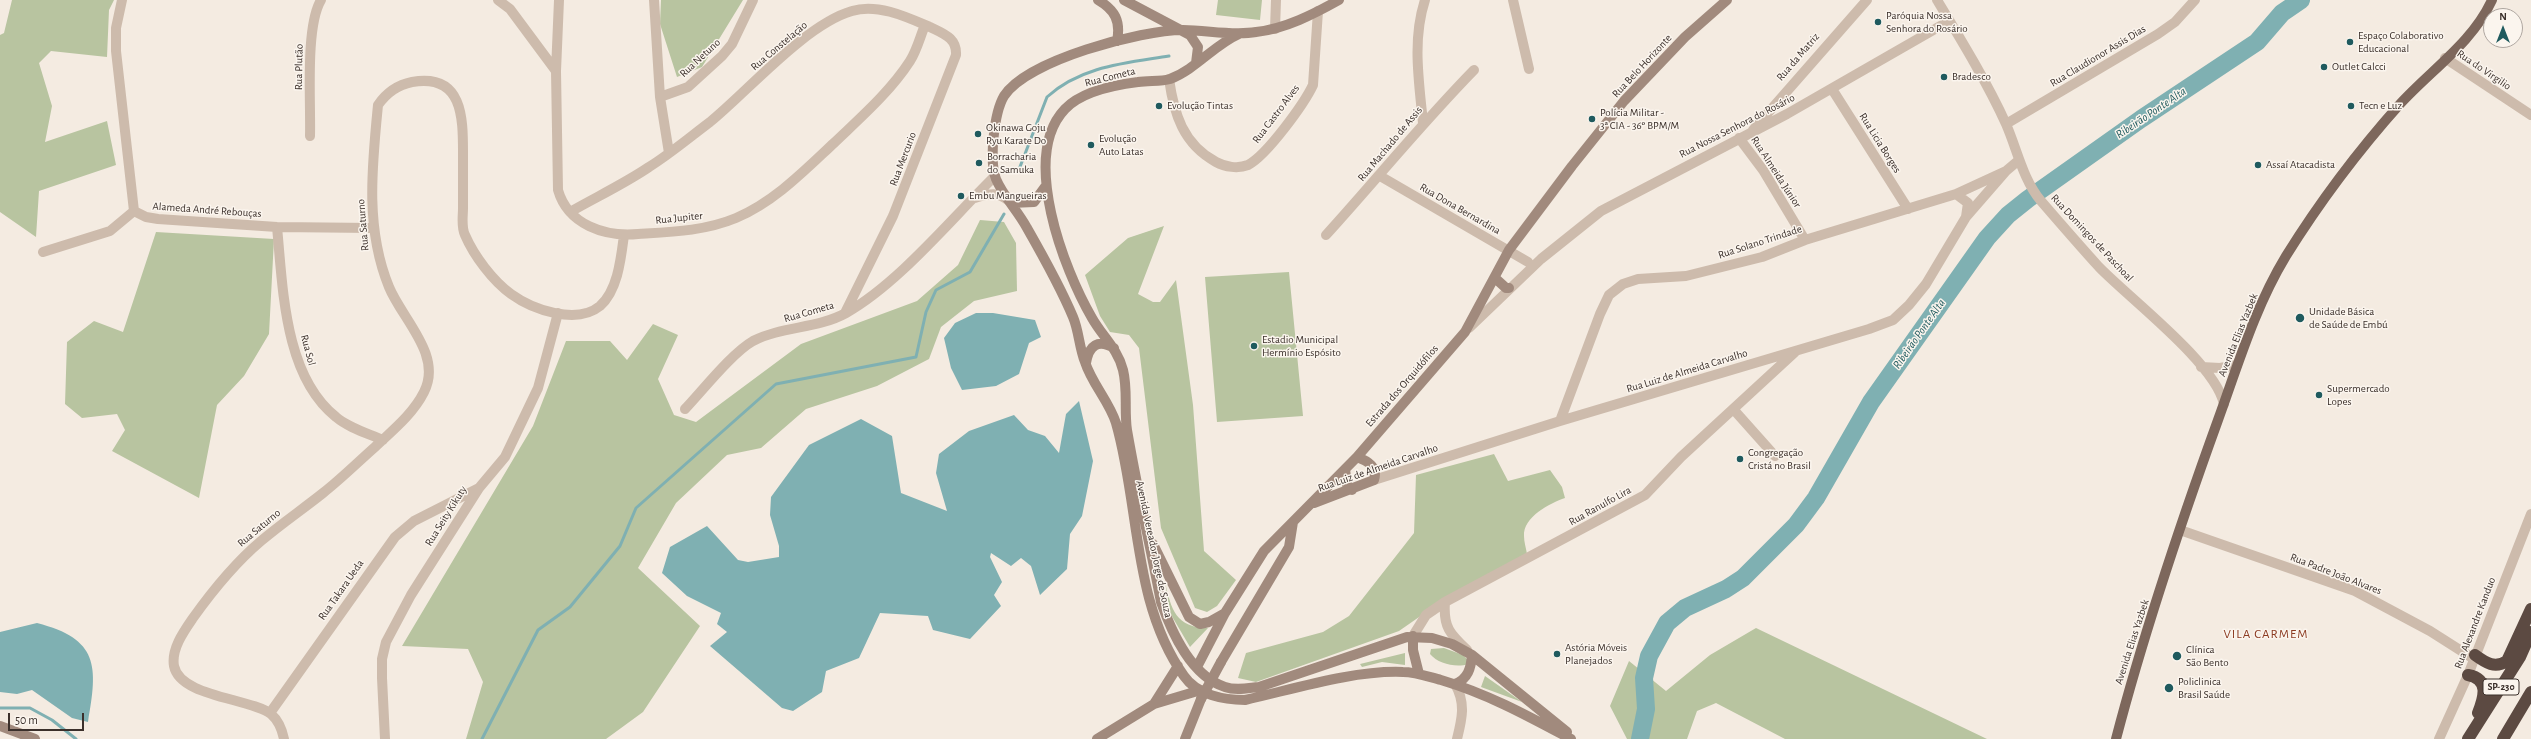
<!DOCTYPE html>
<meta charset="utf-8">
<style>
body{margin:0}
#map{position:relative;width:2531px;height:739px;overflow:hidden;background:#f4ebe1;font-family:"Alegreya Sans",sans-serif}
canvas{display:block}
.north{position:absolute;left:2483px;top:8px;width:40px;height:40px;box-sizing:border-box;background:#fbf5ee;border:1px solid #aea6a0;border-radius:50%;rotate:0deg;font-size:11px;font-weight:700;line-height:16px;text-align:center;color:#3b302b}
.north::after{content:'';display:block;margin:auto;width:14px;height:18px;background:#1f5a5e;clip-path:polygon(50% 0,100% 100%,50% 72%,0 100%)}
.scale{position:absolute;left:8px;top:713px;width:76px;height:18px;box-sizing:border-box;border:2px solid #3b302b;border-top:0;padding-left:5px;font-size:12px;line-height:14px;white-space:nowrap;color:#3b302b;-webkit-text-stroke:3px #fbf5ee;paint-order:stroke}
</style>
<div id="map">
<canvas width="2531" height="739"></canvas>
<div class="north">N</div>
<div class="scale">50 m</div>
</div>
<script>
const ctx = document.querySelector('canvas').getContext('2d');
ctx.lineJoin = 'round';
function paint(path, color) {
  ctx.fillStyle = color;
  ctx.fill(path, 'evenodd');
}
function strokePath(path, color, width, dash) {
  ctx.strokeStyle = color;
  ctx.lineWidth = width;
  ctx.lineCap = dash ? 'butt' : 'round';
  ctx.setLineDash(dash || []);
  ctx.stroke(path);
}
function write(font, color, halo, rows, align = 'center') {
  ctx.font = font + ' "Alegreya Sans",sans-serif';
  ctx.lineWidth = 3;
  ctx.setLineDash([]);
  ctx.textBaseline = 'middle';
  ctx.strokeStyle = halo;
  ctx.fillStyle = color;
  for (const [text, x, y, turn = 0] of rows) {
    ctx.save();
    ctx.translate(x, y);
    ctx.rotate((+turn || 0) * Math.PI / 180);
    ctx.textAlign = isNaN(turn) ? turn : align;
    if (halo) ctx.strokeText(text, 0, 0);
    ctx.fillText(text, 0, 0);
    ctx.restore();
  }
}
const green = new Path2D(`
 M12 0H114L109 10 107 57 51 51 39 63 52 106 45 142 107 121 116 165 39 191 36 237 0 212V35L4 33Z
 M661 0H743L702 67 677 77 660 24Z
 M1218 0H1262L1260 20 1216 15Z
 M980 220 1004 222 1016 243 1017 291 974 301 941 327 929 359 877 386 806 409 761 448 727 455 676 503 638 568 700 626 643 712 606 739H466L483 682 468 649 402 646 533 426 566 341H610L627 360 653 324 678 335 658 379 674 415 696 422 801 344 917 301 958 265Z
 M1164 226 1138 294 1153 302H1160L1176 280 1193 405 1204 551 1236 580 1217 606 1207 612 1195 608 1161 528 1139 348 1129 335 1110 332 1100 316 1085 275 1128 238Z
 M156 232 274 239 269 334 244 376 217 405 199 498 112 451 125 430 117 414 82 418 65 404 67 342 94 321 123 332Z
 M1289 272 1303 416 1217 422 1205 277Z
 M1494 454 1508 481 1550 470 1562 487 1565 498C1550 503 1523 517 1524 536 1524 542 1526 548 1527 554L1455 592 1399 631 1256 682 1238 678 1246 653 1323 632 1349 616 1414 533 1416 475Z
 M1165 582C1171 609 1176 628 1208 628L1190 647 1170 613Z
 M1756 628 1987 739H1785L1716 703 1697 711 1687 739H1627L1610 706 1629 661 1666 691 1710 655Z
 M1444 648 1463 655 1468 660V664C1457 668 1438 664 1430 654L1431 649Z
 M1405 653V665L1382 662 1362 667 1360 664Z
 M1485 676 1522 702 1481 687Z`);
const water = new Path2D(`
 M976 313H993L1035 320 1041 337 1029 343 1019 374 996 386 962 390 951 368 944 338 955 323Z
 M1079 401 1093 461 1082 516 1070 534 1067 569 1040 595 1031 566 1021 558 1011 566 991 553 990 557 1002 582 994 595 1001 606 970 639 933 630 928 616 880 613 859 658 826 671 822 692 793 711 782 708 710 646 727 632 717 624 721 613 687 596 662 573 670 547 707 526 738 560 748 562 779 557V546L770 515 771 497 809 445 861 419 892 436 901 493 947 511 936 473 939 454 969 431 1014 415 1028 430 1045 436 1059 453 1066 414Z
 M37 623C99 639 98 666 88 722L72 718 32 690 17 694 0 692V632Z`);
const stream = new Path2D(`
 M1018 172 1047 97C1081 66 1126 63 1169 56
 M0 708H30L52 720 76 739
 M482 739 538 630 570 607 620 546 636 508 776 384 916 357 926 312 936 290 970 272 1004 214`);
const river = new Path2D(`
 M1640 739 1646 709 1644 678 1649 656 1667 623 1685 608 1726 589 1743 578 1796 525 1816 498 1871 402 1987 238 2008 215 2028 199 2141 119 2257 42 2282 13 2301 0`);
const street = new Path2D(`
 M122 0 116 28V51L134 211 146 217 158 219 277 227 373 228
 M498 0 510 9 556 71
 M559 0 556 71 558 190C568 225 605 237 638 234 671 232 705 231 736 218 774 202 804 171 834 143 860 118 890 92 910 61 917 50 920 37 925 25
 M654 0 660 97 669 153
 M1513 0 1529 69
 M1937 0C1960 38 1988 84 2006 124 2017 149 2023 180 2041 201 2060 223 2079 245 2099 267 2130 299 2215 363 2224 404
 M1275 29 1276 0
 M2445 58 2531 115
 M1169 79C1174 114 1183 144 1216 162 1225 167 1238 169 1248 165 1267 155 1304 104 1313 85L1318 11
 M1832 89 1908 209
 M660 97 688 87 722 56 732 44 753 0
 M1423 123C1419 81 1412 40 1425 0
 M2006 124 2158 34 2175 22 2195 0
 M1753 130 1867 0
 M310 136C311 102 305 27 321 0
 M1739 138 1763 170 1805 240
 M1380 176 1528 262
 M1956 194 1968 203 1966 217
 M974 198C989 194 997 191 1009 201
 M570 212C596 197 624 184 649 167 670 154 690 137 710 122 748 91 806 24 852 11 877 3 907 17 930 27 944 34 957 38 956 55L893 216 845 313
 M277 227C283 288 284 376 336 417 349 428 367 433 383 440
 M1326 235C1376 180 1422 123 1474 70
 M43 252 110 231 134 211
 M1469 328 1541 259 1601 211 1787 114 1949 21
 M2201 367 2220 368 2237 365
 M685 409C703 390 732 353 753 341 782 326 817 329 846 313 899 283 951 219 995 176
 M1734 410 1775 456
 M1560 421 1600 314 1609 295 1623 284 1638 279 1686 276 1762 257 1805 240 1956 194 2006 171 2019 160
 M1374 480 1560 421 1869 329 1893 320 1909 305 1926 284 1966 217 2006 171
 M2180 530 2355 591 2430 631 2474 659
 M1445 602C1443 627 1450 634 1467 650
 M1413 636 1426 615 1445 602 1645 495 1681 457 1795 352
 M1455 684C1466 703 1462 719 1457 739
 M270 713 395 537 414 521 479 488
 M284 739C282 729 279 721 271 714 250 698 180 697 174 666 171 649 184 631 193 618 213 590 235 563 261 541 281 524 303 509 323 493 341 479 358 462 375 447 393 430 413 414 424 392 443 355 402 319 389 287 365 229 372 166 378 105 387 92 397 85 412 82 463 73 463 118 463 153 463 172 463 190 463 208 463 217 461 227 465 235 474 256 493 281 511 294 533 310 577 325 600 306 618 290 621 258 624 235
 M385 739 382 678V659L386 642 411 595 479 488 505 457 538 388 558 313
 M2439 739 2468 675 2531 514`);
const secondary = new Path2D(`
 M1098 0C1115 10 1121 21 1117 41
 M1124 0 1190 35 1198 47 1196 63
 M1339 0C1314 14 1285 29 1256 32 1232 36 1207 30 1183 30 1141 30 1027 60 1004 96 994 113 989 161 996 179 1003 196 1018 211 1027 228 1043 256 1060 286 1073 317 1079 331 1079 347 1085 362 1092 384 1109 401 1116 423 1140 506 1132 603 1184 676 1197 695 1224 700 1245 700 1294 689 1354 670 1403 672 1416 672 1429 677 1441 680 1488 694 1528 716 1571 739
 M1239 34C1214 45 1196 69 1170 79 1160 82 1148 80 1138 82 1114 85 1082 91 1065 109 1020 156 1064 270 1092 318 1102 336 1118 349 1123 370 1128 390 1124 410 1127 430 1137 488 1150 545 1161 602 1172 633 1191 676 1225 687 1236 691 1248 688 1259 687L1407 637 1432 638 1452 644 1472 655 1567 732
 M1011 203 1034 202 1045 187
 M1495 278 1506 288H1509
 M1086 363C1089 345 1098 339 1114 348
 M1345 469 1347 485 1352 490
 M1314 503 1374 480C1378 467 1368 461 1357 457
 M1153 544 1189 617 1200 624 1209 622 1225 613
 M1413 636V650L1419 674
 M1221 662 1289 547 1293 522
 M1197 667 1225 613 1264 551 1357 457 1465 332 1509 250 1572 166 1624 101 1685 37 1727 0
 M1455 684C1468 679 1471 668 1472 655
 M1154 704 1178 666
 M0 726 35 739
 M1097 739 1154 704 1201 690
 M1185 739 1201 699`);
const primary = new Path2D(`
 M2116 739C2144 632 2180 525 2218 420 2238 365 2255 307 2286 256 2319 203 2358 151 2400 104 2431 70 2473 42 2492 0`);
const highway = new Path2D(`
 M2475 655C2486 663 2495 669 2507 661L2531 609
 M2468 675C2490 679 2484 698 2478 713
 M2468 739 2520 657 2531 632
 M2503 739 2531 692`);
const secondaryBridge = new Path2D(`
 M1201 699 1221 662`);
const markers = [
 [1878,22,4,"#1f5a5e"],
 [2350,42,4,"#1f5a5e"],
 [2324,67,4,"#1f5a5e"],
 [1944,77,4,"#1f5a5e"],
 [1159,106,4,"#1f5a5e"],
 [2351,106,4,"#1f5a5e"],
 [1592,119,4,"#1f5a5e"],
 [978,134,4,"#1f5a5e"],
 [1091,145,4,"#1f5a5e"],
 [979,163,4,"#1f5a5e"],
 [2258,165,4,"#1f5a5e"],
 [961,196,4,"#1f5a5e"],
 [2300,318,5,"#1f5a5e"],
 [1254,346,4,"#1f5a5e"],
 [2319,395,4,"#1f5a5e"],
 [1740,459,4,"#1f5a5e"],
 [1557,654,4,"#1f5a5e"],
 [2177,656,5,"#1f5a5e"],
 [2169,688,5,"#1f5a5e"]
];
const shields = [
 [2501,687,36]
];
const shieldNames = [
 ["SP-230",2501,687]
];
const poiNames = [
 ["Paróquia Nossa",1886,16],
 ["Senhora do Rosário",1886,29],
 ["Espaço Colaborativo",2358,36],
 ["Educacional",2358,49],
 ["Outlet Calcci",2332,67],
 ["Bradesco",1952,77],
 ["Evolução Tintas",1167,106],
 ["Tecn e Luz",2359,106],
 ["Polícia Militar -",1600,113],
 ["3ª CIA - 36º BPM/M",1600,126],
 ["Okinawa Goju",986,128],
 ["Ryu Karate Do",986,141],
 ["Evolução",1099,139],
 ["Auto Latas",1099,152],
 ["Borracharia",987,157],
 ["do Samuka",987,170],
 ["Assaí Atacadista",2266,165],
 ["Embu Mangueiras",969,196],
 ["Unidade Básica",2309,312],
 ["de Saúde de Embú",2309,325],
 ["Estadio Municipal",1262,340],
 ["Hermínio Espósito",1262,353],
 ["Supermercado",2327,389],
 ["Lopes",2327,402],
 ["Congregação",1748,453],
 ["Cristá no Brasil",1748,466],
 ["Astória Móveis",1565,648],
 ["Planejados",1565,661],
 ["Clínica",2186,650],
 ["São Bento",2186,663],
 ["Policlinica",2178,682],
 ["Brasil Saúde",2178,695]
];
const streetNames = [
 ["Rua Constelação",779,46,-40],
 ["Rua Claudionor Assis Dias",2098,56,-31],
 ["Rua da Matriz",1798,57,-49],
 ["Rua Netuno",700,58,-43],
 ["Rua Belo Horizonte",1642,66,-47],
 ["Rua Plutão",299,67,-89],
 ["Rua do Virgilio",2484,70,34],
 ["Rua Cometa",1110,77,-14],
 ["Rua Castro Alves",1276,114,-53],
 ["Rua Nossa Senhora do Rosário",1737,126,-27],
 ["Rua Licia Borges",1880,143,58],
 ["Rua Machado de Assis",1390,144,-50],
 ["Rua Mercurio",903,159,-69],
 ["Rua Almeida Júnior",1776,172,57],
 ["Rua Dona Bernardina",1460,209,30],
 ["Alameda André Rebouças",207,210,4],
 ["Rua Jupiter",679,218,-6],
 ["Rua Saturno",363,225,-95],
 ["Rua Domingos de Paschoal",2092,238,47],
 ["Rua Solano Trindade",1760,242,-18],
 ["Rua Cometa",809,312,-16],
 ["Avenida Elias Yazbek",2238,335,-68],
 ["Rua Sol",308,350,75],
 ["Rua Luiz de Almeida Carvalho",1687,371,-17],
 ["Estrada dos Orquidófilos",1402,386,-49],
 ["Rua Luiz de Almeida Carvalho",1378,468,-19],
 ["Rua Ranulfo Lira",1600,506,-29],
 ["Rua Seity Kikuty",446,516,-58],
 ["Rua Saturno",259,528,-40],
 ["Avenida Vereador Jorge de Souza",1154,549,78],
 ["Rua Padre João Alvares",2336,574,21],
 ["Rua Takara Ueda",341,590,-55],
 ["Rua Alexandre Kanduo",2475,623,-69],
 ["Avenida Elias Yazbek",2132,642,-72]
];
const waterNames = [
 ["Ribeirão Ponte Alta",2151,113,-34],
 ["Ribeirão Ponte Alta",1919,334,-55]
];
const quarterNames = [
 ["VILA CARMEM",2266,634]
];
paint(green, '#b8c4a0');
paint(water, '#7fb0b2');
strokePath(stream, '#7fb0b2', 3);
strokePath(river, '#7fb0b2', 18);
strokePath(street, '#cdbbac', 10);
strokePath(secondary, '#a18a7d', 10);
strokePath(primary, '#7d675c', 10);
strokePath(highway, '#5c4a42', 12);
strokePath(secondaryBridge, '#a18a7d', 10);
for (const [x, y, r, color] of markers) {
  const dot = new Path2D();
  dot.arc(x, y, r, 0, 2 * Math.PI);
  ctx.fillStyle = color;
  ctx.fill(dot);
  strokePath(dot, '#fbf5ee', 1.5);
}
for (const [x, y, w] of shields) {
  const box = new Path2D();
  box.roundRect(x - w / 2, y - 8, w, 16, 3);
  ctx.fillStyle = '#fbf5ee';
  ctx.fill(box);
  strokePath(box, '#3b302b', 1);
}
write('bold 10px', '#3b302b', null, shieldNames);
write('11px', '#3b302b', '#fbf5ee', poiNames, 'left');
write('11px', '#3b302b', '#fbf5ee', streetNames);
write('italic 12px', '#1f5a5e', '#fbf5ee', waterNames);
ctx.letterSpacing = '1px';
write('13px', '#8c3b22', '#fbf5ee', quarterNames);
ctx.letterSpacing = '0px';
</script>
